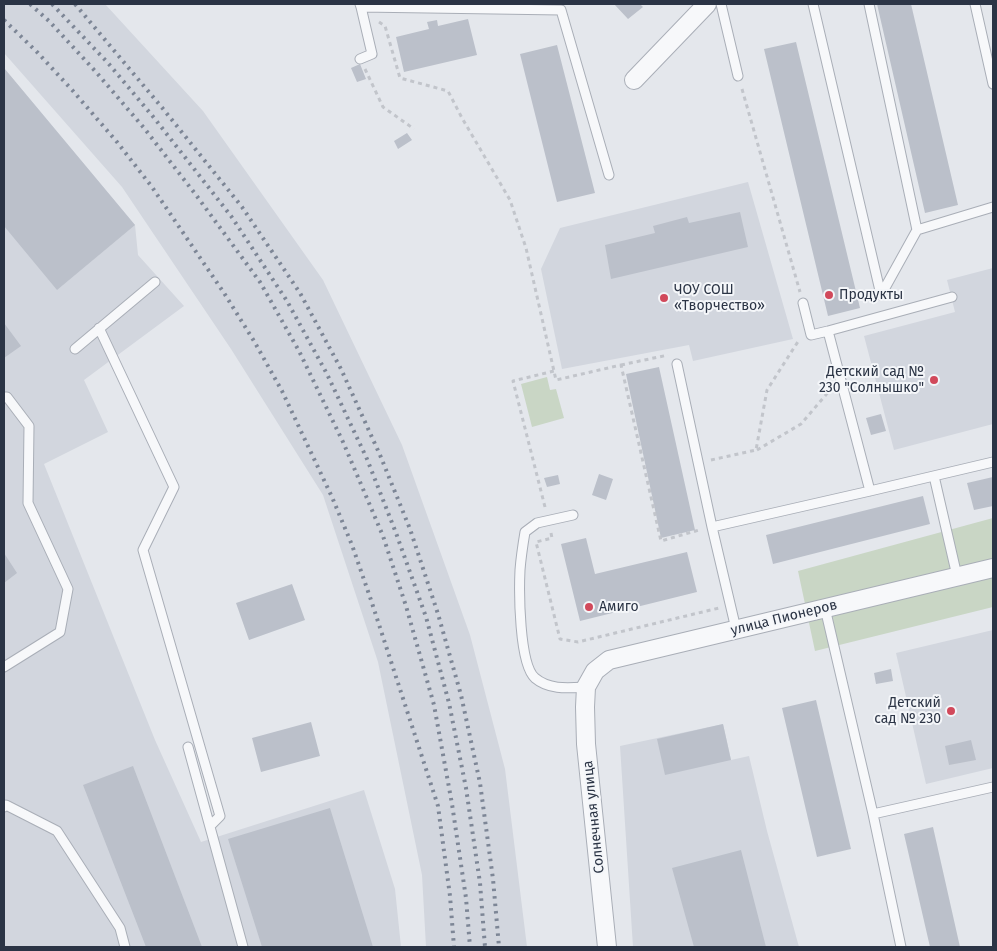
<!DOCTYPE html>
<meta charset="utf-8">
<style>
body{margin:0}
#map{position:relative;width:997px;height:951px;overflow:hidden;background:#e4e7ec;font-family:"Fira Sans",sans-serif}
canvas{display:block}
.frame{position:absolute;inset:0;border:5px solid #2b3445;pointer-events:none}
</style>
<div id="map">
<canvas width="997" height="951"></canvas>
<div class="frame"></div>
</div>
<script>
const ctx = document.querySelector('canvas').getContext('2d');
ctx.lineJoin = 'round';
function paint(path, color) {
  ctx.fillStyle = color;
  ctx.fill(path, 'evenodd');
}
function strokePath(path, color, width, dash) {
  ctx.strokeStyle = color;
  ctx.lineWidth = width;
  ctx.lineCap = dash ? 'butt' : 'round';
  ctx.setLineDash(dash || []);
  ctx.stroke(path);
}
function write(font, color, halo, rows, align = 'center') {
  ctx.font = font + ' "Fira Sans",sans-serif';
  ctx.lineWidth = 4;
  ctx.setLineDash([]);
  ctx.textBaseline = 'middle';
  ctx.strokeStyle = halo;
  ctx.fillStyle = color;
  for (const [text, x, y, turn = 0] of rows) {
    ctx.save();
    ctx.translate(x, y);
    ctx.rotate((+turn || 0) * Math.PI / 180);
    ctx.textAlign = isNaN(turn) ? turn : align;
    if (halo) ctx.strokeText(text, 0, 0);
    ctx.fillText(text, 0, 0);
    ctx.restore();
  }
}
const built = new Path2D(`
 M4 4H105L203 111 323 280 402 445 470 635 505 769 527 947H426L422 875 378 662 323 495 231 349 122 187 4 53Z
 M4 68 135 225 138 255 184 306 84 380 108 432 44 464 155 740 201 842 364 790 395 889 401 947H4Z
 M748 182 793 339 693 361 689 345 562 369 541 269 560 228Z
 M993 268V424L894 450 864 336 955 312 947 280Z
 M993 630V768L926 784 896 653Z
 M723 724 731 760 749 756 767 831 799 947H633L620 746Z`);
const green = new Path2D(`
 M547 377 550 390 556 389 564 418 532 427 521 384Z
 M993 518V607L815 651 798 571Z`);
const building = new Path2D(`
 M614 4H640L643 7 628 19Z
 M877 4H911L958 205 925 213Z
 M468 19 477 55 404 72 396 37 429 29 427 22 437 20 438 26Z
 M796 42 860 308 828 316 764 49Z
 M557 45 595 193 557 202 520 54Z
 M360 64 366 79 357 82 351 68Z
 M4 68 135 225 57 290 4 226Z
 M407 133 412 140 398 149 394 141Z
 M740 212 748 247 611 279 605 245 655 233 653 226 687 217 689 223Z
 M4 323 21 346 4 358Z
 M659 367 695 530 661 538 626 374Z
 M881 414 886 431 871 435 866 418Z
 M599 474 613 479 606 500 592 495Z
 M558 475 560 484 547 487 544 478Z
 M993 477V506L974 510 967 483Z
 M923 496 930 524 773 564 766 535Z
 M586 538 595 574 687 552 697 592 580 621 561 544Z
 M4 553 17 573 4 583Z
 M292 584 305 620 249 640 236 603Z
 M891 669 893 681 876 684 874 673Z
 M816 700 851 849 817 857 782 708Z
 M311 722 320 756 261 772 252 738Z
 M723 724 731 760 665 775 657 739Z
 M971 740 976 760 949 765 945 746Z
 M133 766 202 947H146L83 785Z
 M330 808 373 947H262L228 839Z
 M933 827 960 947H930L904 834Z
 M741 850 766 947H694L672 868Z`);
const path = new Path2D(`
 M379 22 385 26 400 78 448 91 462 118 510 200 526 248 556 380 621 365 661 541 699 530
 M365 69 383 107 414 129
 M742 89 800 292
 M621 365 668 355
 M757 450 801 424 830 390
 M711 460 756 450 767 390 799 340
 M545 507 513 381 554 371
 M551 533 552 538 536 542 560 639 578 642 719 608`);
const lane = new Path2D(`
 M360 4 361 7 561 10 609 175
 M721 4 738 76
 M813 4 881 295
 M869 4 917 230 993 207
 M975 4 993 84
 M360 59 372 54 361 7
 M881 295 917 230
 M803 303 811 335 828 331 952 297
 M99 328 174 487 143 550 220 816 210 826
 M828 331 870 491
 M75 349 155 282
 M677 364 712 527 736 629
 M4 397H7L29 426 28 503 68 589 60 632 4 667
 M934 476 957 576
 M573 515 537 523 525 532C523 544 521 557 520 570 519 591 519 664 535 678 549 690 568 688 586 687
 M712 527 870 491 993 462
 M825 608 873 814 901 947
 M188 747 243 947
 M4 807 6 805 57 831 120 928 125 947
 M873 814 993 787`);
const street = new Path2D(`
 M634 80 707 4
 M607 947 586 744 585 707 586 687 595 671 609 660 993 568`);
const rail = new Path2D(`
 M30 4 49 21 96 72 144 128 196 195 260 282 299 351 343 442 383 536 406 606 434 705 452 804 466 898 470 947
 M52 4 108 63 155 119 231 216 287 301 327 374 367 459 396 533 426 617 449 703 466 788 480 883 485 947
 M75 4 164 110 242 207 300 293 341 369 380 455 410 529 438 614 461 695 480 783 493 879 499 947
 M4 20 38 53 73 91 117 142 152 187 224 293 254 341 282 391 332 497 352 545 371 600 438 806 450 896 454 947`);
const markers = [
 [829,295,5,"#d1495b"],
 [664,298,5,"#d1495b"],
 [934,380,5,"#d1495b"],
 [589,607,5,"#d1495b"],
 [951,711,5,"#d1495b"]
];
const poiNames = [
 ["ЧОУ СОШ",674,290],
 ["«Творчество»",674,306],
 ["Продукты",839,295],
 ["Детский сад №",924,372,"right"],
 ["230 \"Солнышко\"",924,388,"right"],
 ["Амиго",599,607],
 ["Детский",941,703,"right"],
 ["сад № 230",941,719,"right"]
];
const streetNames = [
 ["улица Пионеров",784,618,-14],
 ["Солнечная улица",594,817,-96]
];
paint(built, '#d2d6de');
paint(green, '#c9d6c5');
paint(building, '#bbc0ca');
strokePath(lane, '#a9aeb7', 11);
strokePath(street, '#a9aeb7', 20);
strokePath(path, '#c2c5cb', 3, [4, 4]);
strokePath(lane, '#f7f8fa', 9);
strokePath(street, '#f7f8fa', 18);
strokePath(rail, '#7d8696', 4, [2.5, 5]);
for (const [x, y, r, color] of markers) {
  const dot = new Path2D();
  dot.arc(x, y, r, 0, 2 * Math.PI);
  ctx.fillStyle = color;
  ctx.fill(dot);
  strokePath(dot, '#f4f6f9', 2);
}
write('14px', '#2b3445', '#f4f6f9', poiNames, 'left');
write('14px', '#2b3445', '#f4f6f9', streetNames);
</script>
